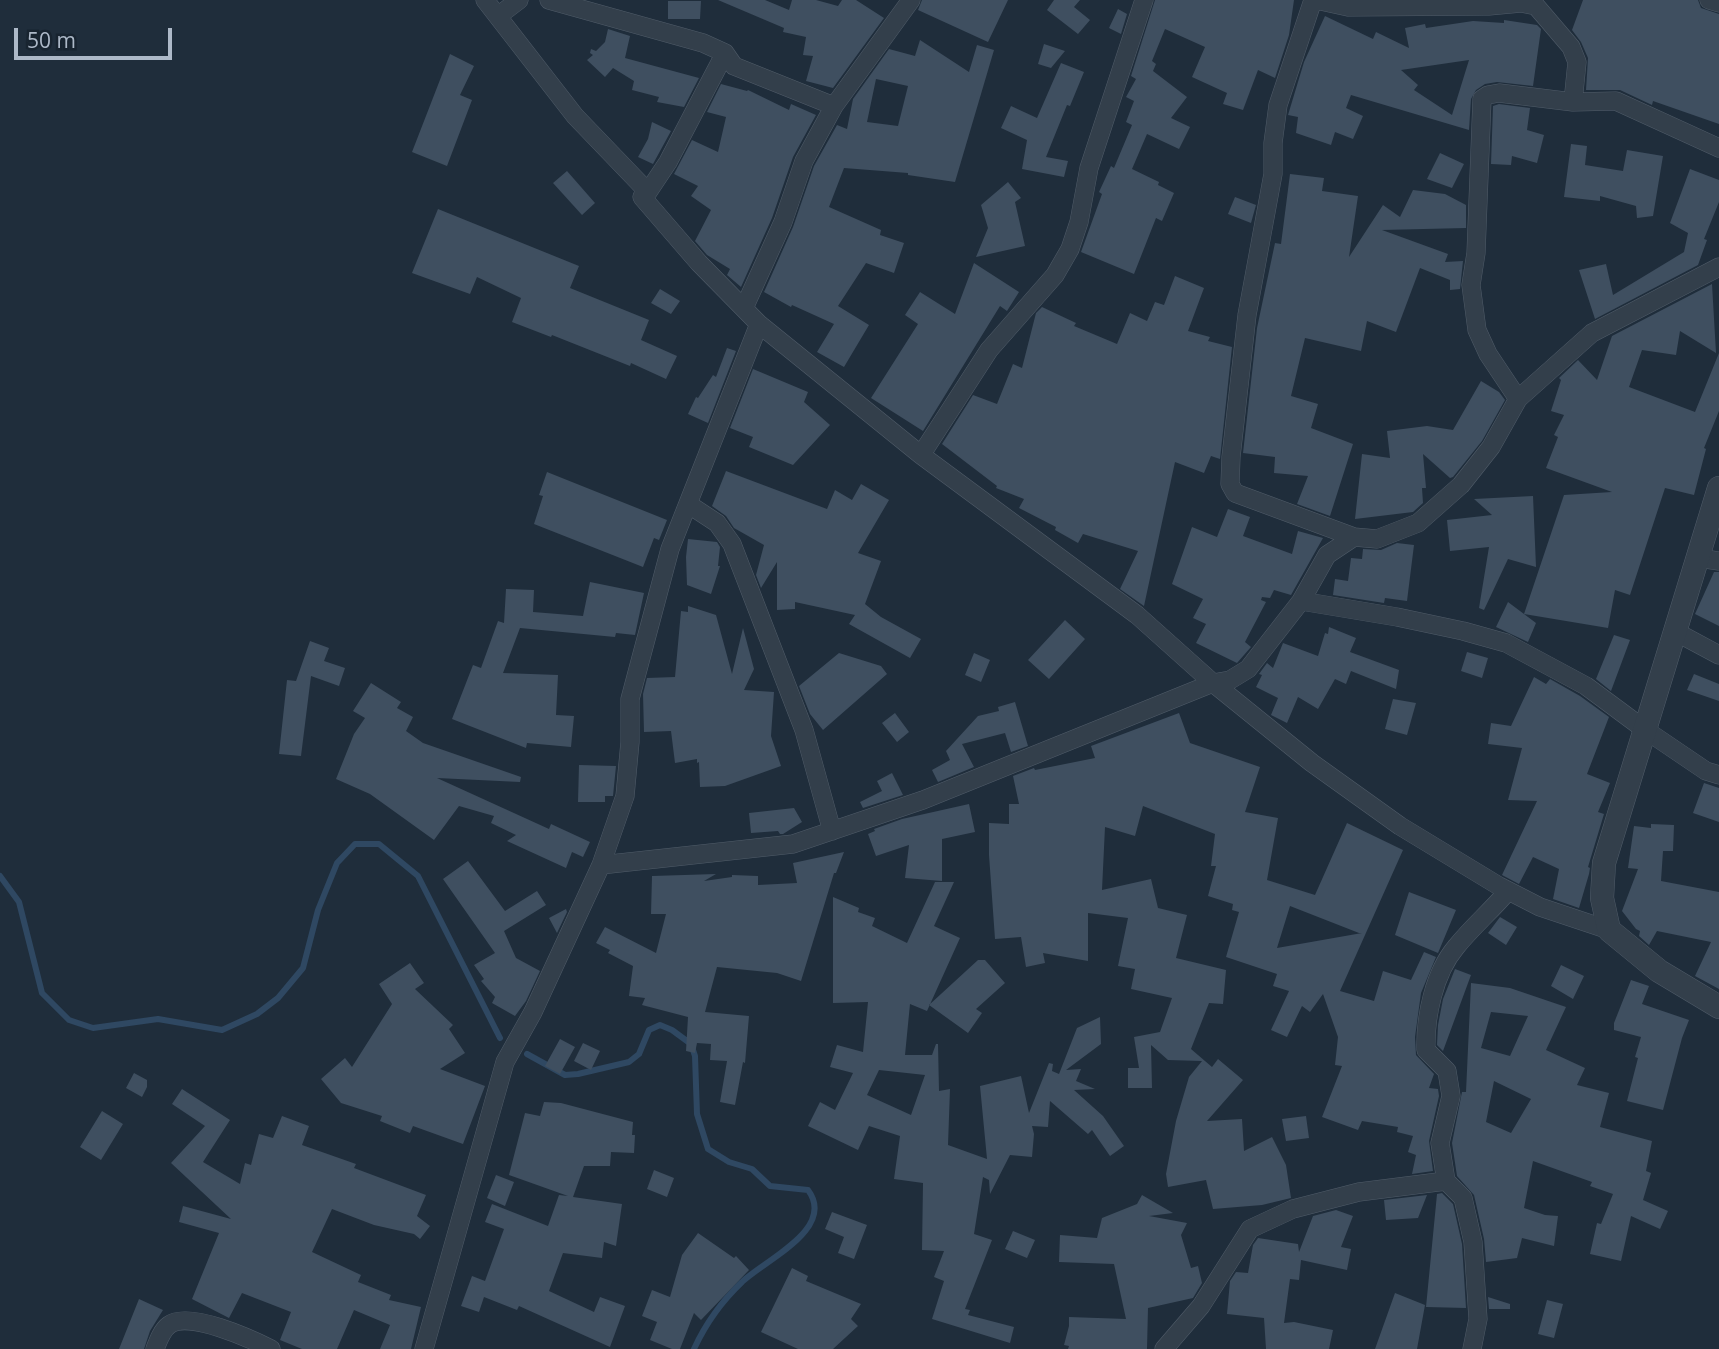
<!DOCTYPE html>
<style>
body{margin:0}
#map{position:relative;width:1719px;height:1349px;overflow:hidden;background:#1f2d3b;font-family:"Open Sans",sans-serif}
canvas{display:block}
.scale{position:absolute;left:14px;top:28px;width:158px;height:32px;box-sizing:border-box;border:4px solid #adb9c8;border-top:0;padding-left:9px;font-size:21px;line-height:24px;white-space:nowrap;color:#adb9c8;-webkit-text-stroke:5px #182430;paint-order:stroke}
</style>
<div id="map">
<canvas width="1719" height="1349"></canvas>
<div class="scale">50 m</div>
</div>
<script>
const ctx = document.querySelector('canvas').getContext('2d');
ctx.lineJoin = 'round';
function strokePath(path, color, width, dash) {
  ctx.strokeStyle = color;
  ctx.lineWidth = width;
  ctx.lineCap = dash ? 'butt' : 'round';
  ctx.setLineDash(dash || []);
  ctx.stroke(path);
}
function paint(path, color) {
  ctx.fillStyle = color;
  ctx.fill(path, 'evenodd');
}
const stream = new Path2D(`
 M0 876 19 902 42 993 69 1020 93 1028 158 1019 222 1030 257 1014 278 998 303 968 318 910 337 863 355 844H379L418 876 500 1038
 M527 1054 565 1075 578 1074 629 1062 639 1054 649 1030 660 1025 672 1030 691 1044 695 1056 697 1114 708 1149 729 1162 752 1169 770 1186 808 1190C837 1229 763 1261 742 1282 723 1300 705 1325 694 1349`);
const building = new Path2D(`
 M718 0H765L789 10 792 0H816L838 6 842 0H856L884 18 833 88 806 81 813 56 803 55 806 37 783 32 784 28Z
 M922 0H1008L988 42 918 10Z
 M1054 0H1080L1074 7 1090 20 1078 34 1047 10Z
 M1155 0H1294L1289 35 1275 78 1258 70 1243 110 1223 104 1227 93 1192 77 1205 47 1165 29 1152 61 1156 64 1153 71 1187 97 1171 118 1190 127 1179 149 1147 134 1132 169 1159 182 1158 185 1174 193 1162 221 1156 218 1134 274 1081 252 1102 194 1099 192 1111 166 1114 168 1132 125 1126 122 1134 101 1126 97 1136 79 1131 76Z
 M1583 0H1698L1701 8 1719 14V124L1653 101 1652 105 1620 90H1586L1588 58 1581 42 1572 30Z
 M668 1H701L700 19H668Z
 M1118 9 1127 14 1121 34 1109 28Z
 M1325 16 1373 39 1376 32 1409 48 1405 28 1425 24 1426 28 1473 21 1504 23V20L1537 25 1541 29 1533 86 1497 82 1485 84 1476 90 1471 99 1469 130 1351 95 1346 108 1363 116 1353 139 1335 132 1331 145 1296 133 1298 117 1288 115 1304 62ZM1469 60 1452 115 1414 90 1418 85 1401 70Z
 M608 29 630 36 625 58 699 78 684 107 657 102 659 97 632 90 634 81 613 68 605 77 587 60 593 55 590 53 591 49 596 51 605 42Z
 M920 40 969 72 977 45 994 50 955 182 908 175V173L844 168 829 207 881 230 880 235 904 243 894 273 866 263 838 306 869 325 844 367 817 352 834 324 792 305 791 307 764 292 793 227 814 166 837 125 847 129 853 99 889 49 915 56ZM876 79 908 86 898 126 867 122Z
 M1044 44 1065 51 1051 68 1038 64Z
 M450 54 474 66 460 95 472 100 447 166 412 152Z
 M1061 63 1084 72 1070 106 1067 105 1046 157 1068 161 1064 177 1022 169 1027 140 1001 128 1011 106 1037 118Z
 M721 84 747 91 748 90 789 110 791 104 816 115 793 157 772 218 741 287 727 275 730 269 707 255 695 241 711 210 691 196 698 186 674 174 692 140 718 152 726 117 707 112Z
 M1499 104 1530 108 1527 130 1544 135 1537 163 1512 156 1511 165 1491 164 1493 106Z
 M652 122 671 131 653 164 638 157 648 139Z
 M1571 144 1587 146 1585 165 1623 171 1627 150 1663 156 1653 216 1637 218 1636 206 1600 196V201L1564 197Z
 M1440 153 1464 164 1452 188 1427 179Z
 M1690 169 1719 180V202L1704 239 1707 240 1698 265 1595 319 1579 270 1606 264 1613 295 1684 252 1688 233 1670 223Z
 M567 171 595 203 582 215 553 183Z
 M1290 174 1324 178 1322 191 1358 196 1349 257 1383 205 1400 217 1413 190 1445 194 1466 205V228L1382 230 1448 254 1445 262 1463 261 1460 289 1450 290V280L1420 268 1396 332 1367 321 1361 351 1305 338 1291 396 1318 404 1311 428 1353 444 1330 516 1297 504 1308 476 1274 473 1275 457 1243 453 1257 328 1275 243 1281 244Z
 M1008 182 1021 198 1015 202 1025 246 976 257 988 228 981 205Z
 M1235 197 1256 205 1251 223 1228 214Z
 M438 209 579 266 570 288 649 320 641 340 677 356 666 379 631 363 630 366 552 335 551 337 512 322 521 298 477 277 470 294 412 273Z
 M974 263 1019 292 1007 311 1000 306 923 431 871 398 918 324 905 315 920 292 955 314Z
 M1175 276 1204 288 1188 331 1210 337 1208 341 1232 347 1220 459 1211 456 1204 473 1175 462 1144 606 1120 589 1138 551 1083 534 1078 543 1055 530 1056 527 1019 508 1024 499 996 488 997 486 942 444 973 395 997 404 1013 364 1022 368 1036 313 1042 307 1076 323 1074 326 1117 344 1130 313 1147 321 1155 302 1164 305Z
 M1712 284 1716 353 1680 331 1676 355 1642 350 1629 387 1695 412 1719 353V411L1704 448 1706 449 1694 495 1665 488 1630 595 1615 590 1608 628 1524 614 1536 623 1528 642 1496 627 1508 602 1524 614 1564 495 1612 492 1546 468 1558 437 1554 435 1564 415 1551 411 1561 380 1559 378 1578 360 1597 380 1612 336Z
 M660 289 680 301 671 314 651 303Z
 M727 348 736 351 708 423 688 414 696 397 698 398 713 375 716 377Z
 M753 369 808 392 804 402 830 425 793 465 749 447 753 437 730 428Z
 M1481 381 1499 392 1505 400 1482 441 1453 477 1450 478 1423 454 1426 488H1422L1423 503 1413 512 1355 519 1362 454 1390 458 1387 431 1427 426 1453 430Z
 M726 471 827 509 835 490 852 500 861 484 889 500 858 553 881 561 865 604 881 617 921 639 910 658 849 624 855 615 795 602V609L777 610V562L761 588 756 575 764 545 734 528 726 516 712 506Z
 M547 472 667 520 659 540 654 538 643 567 534 524 543 496 539 495Z
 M1533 496 1536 567 1508 559 1484 610 1479 608 1489 547 1450 551 1447 520 1492 515 1474 499Z
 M1228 509 1250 517 1243 536 1292 554 1298 531 1323 538 1291 595 1274 590 1270 598 1262 597 1261 600 1266 602 1245 642 1251 647 1237 663 1196 643 1206 624 1193 618 1203 599 1172 584 1192 527 1217 537Z
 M688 539 717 542 720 547 718 566H720L711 594 687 585 686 557Z
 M1397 543 1414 545 1407 601 1385 598 1384 603 1333 595 1335 579 1348 581 1351 558 1362 559 1363 549 1381 550Z
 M1714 572H1719V626L1695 614Z
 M590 582 644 593 635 635 616 633 615 637 520 628 503 673 558 675 556 715 574 716 571 747 527 743 526 748 452 719 473 665 481 668 498 621 504 623 506 589 534 590 533 612 583 616Z
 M688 606 716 615 732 674 743 628 754 669 744 690 774 692 771 736 781 766 725 786 700 787 699 762 697 763V759L675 763 671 731 644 732 643 694 647 678 675 677 681 611 688 612Z
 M1065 620 1085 639 1049 679 1028 660Z
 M1329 627 1356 638 1350 652 1399 670 1396 689 1351 671 1346 684 1335 679 1318 709 1298 697 1287 723 1271 715 1278 698 1256 687 1262 675 1259 674 1267 663 1273 668 1283 643 1318 656 1325 633 1328 634Z
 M1614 635 1630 640 1611 691 1596 679Z
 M310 641 329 648 324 661 345 668 339 686 311 676 301 756 279 754 287 680 296 681Z
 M1467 652 1488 658 1482 678 1461 671Z
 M839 653 881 666 887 674 823 730 810 714 799 686Z
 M974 653 990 660 981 682 965 675Z
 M1694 674 1719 684V701L1687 690Z
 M1534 677 1546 684 1550 679 1580 696 1609 717 1587 774 1610 783 1598 812 1604 814 1588 867 1590 868 1589 874 1579 908 1553 899 1559 869 1533 857 1519 884 1502 875 1537 801 1508 800 1522 748 1488 744 1491 723 1511 726Z
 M371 683 401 702 397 708 413 717 406 731 423 743 521 777 520 782 437 778 549 829 551 824 590 842 583 857 572 852 566 868 507 841 516 835 491 823 494 816 459 806 434 840 370 794 336 779 354 734 365 718 353 711Z
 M1393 699 1416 703 1407 735 1385 729Z
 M1015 702 1028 746 1011 752 1005 733 962 744 974 767 938 782 932 770 950 760 946 751 978 716 999 711 998 707Z
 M895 713 909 732 897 742 882 723Z
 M1179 713 1190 743 1260 767 1245 812 1278 818 1267 880 1315 895 1347 823 1403 850 1340 991 1374 1001 1383 971 1411 980 1424 952 1436 957 1421 993 1415 1037 1416 1055 1434 1074 1429 1088 1438 1089 1439 1096 1429 1141 1433 1171 1412 1174 1416 1155 1408 1152 1413 1136 1397 1132 1398 1127 1362 1121 1358 1130 1322 1117 1342 1066 1335 1065 1338 1037 1323 994 1310 1012 1302 1006 1287 1037 1271 1030 1289 991 1273 986 1277 974 1226 957 1239 912 1232 910 1233 904 1208 896 1216 866H1211L1215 834 1143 806 1135 836 1105 827 1102 890 1151 879 1158 908 1187 915 1176 958 1226 970 1223 1004 1209 1003 1191 1049 1212 1067 1218 1059 1243 1080 1207 1121 1242 1119 1244 1151 1272 1137 1286 1165 1291 1198 1262 1205 1213 1209 1206 1180 1168 1187 1166 1174 1176 1121 1189 1077 1202 1061 1168 1060 1151 1045 1152 1088H1128V1068H1139L1134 1037 1160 1032 1172 998 1131 989 1135 969 1118 966 1128 918 1088 913V961L1043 953 1045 963 1026 967 1021 937 995 939 989 855V823L1009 824V804H1019L1013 776 1034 768 1035 770 1095 758 1091 746ZM1290 906 1359 933H1362L1277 948Z
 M579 765 616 766 613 796H605V802H578Z
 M892 773 903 795 863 808 860 802 882 791 877 781Z
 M1704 783 1719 788V822L1693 813Z
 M969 804 975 832 942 839V881L905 878 909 845 876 856 868 834 875 831 874 829 902 819Z
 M794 808 802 822 783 834H780L778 831 751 833 749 813Z
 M1651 824 1674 825 1673 851H1663L1661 881 1719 892V989L1695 976 1711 942 1657 931 1649 945 1639 936 1640 931 1636 929 1622 911 1638 869 1628 868 1634 826 1651 828Z
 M844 852 836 873H834L801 981 777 973 717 967 705 1012 749 1016 745 1063 743 1062 735 1105 720 1102 727 1061 710 1060 711 1044 697 1043 695 1053 686 1051 688 1017 642 1005 645 998 629 996 633 966 608 953 610 950 596 943 605 927 656 953 666 914H651L652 876 716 874 704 881 732 877V875L758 876V885L797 883 793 863Z
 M468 861 505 911 537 891 546 905 504 931 516 958 540 971 526 1001 515 1016 492 1003 495 997 481 981 484 979 474 965 495 953 443 879Z
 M935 882H954L934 926 960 938 927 1011 910 1004 905 1055H932L936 1044H938L939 1091 950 1089 948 1145 987 1159 980 1086 1021 1076 1029 1113 1049 1063 1053 1064 1052 1071 1059 1074 1077 1028 1100 1017 1101 1044 1066 1070 1081 1069 1076 1081 1095 1089 1074 1090 1103 1116 1124 1146 1110 1156 1092 1130 1088 1134 1050 1101 1048 1127 1032 1126 1034 1134 1032 1157 1010 1155 990 1194 989 1180 983 1177 974 1234 992 1240 965 1309 970 1310 968 1315 1014 1327 1010 1343 932 1319 944 1281 934 1277 944 1251 922 1250 923 1183 894 1179 900 1136 869 1126 858 1150 808 1126 820 1102 835 1110 853 1073 830 1067 837 1045 863 1052 868 1002 833 1003V897L859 908 858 912 875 918 872 926 907 943ZM879 1070 925 1075 911 1115 867 1095Z
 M1409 892 1456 910 1438 953 1395 935Z
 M566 909 567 912 557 933 549 918Z
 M1500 917 1517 927 1506 945 1488 933Z
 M978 960H985L1005 983 976 1009 982 1013 968 1033 929 1005Z
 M410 963 424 983 415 989 453 1025 449 1029 465 1053 440 1069 485 1086 463 1144 413 1126 410 1133 380 1121 382 1116 341 1103 321 1079 345 1058 352 1067 392 1004 379 984Z
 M1561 965 1584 976 1573 999 1551 986Z
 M1455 969 1471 975 1443 1051 1437 1045 1438 1025 1443 999Z
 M1631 980 1649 986 1642 1004 1689 1020 1682 1038 1663 1110 1627 1101 1638 1058 1635 1057 1641 1037 1614 1030V1023Z
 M1471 983 1510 988 1566 1007 1546 1050 1585 1068 1577 1085 1609 1093 1600 1127 1652 1141 1646 1171 1651 1173 1643 1200 1668 1211 1660 1229 1631 1216 1621 1261 1590 1254 1597 1223 1601 1224 1613 1194 1590 1186 1592 1182 1533 1161 1524 1208 1545 1215 1558 1216 1554 1246 1522 1238 1517 1258 1486 1262 1484 1239 1474 1195 1457 1176 1452 1143 1462 1092H1466ZM1491 1012 1528 1016 1510 1056 1481 1048ZM1494 1081 1531 1099 1511 1133 1486 1122Z
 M560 1039 575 1047 560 1074 545 1066Z
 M583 1043 600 1051 591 1070 574 1061Z
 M134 1073 147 1080V1087L142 1097 126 1088Z
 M182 1089 230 1120 203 1162 240 1184 245 1163 251 1165 259 1134 273 1138 282 1116 309 1126 302 1145 356 1164 354 1168 426 1195 417 1216 430 1226 420 1239 414 1234 374 1225 332 1209 312 1252 361 1275 358 1282 391 1295 389 1300 421 1307 411 1349H380L390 1325 354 1310 337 1349H302L280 1340 291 1312 242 1293 229 1318 192 1299 219 1233 179 1222 183 1206 231 1219 171 1163 205 1126 172 1104Z
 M544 1102 561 1103 633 1122 632 1135H635L634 1153 611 1152 610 1166H584L573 1197 622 1204 616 1246 604 1242 602 1258 563 1253 549 1291 594 1312 600 1297 625 1306 610 1347 519 1306 517 1310 484 1297 479 1312 461 1306 472 1276 485 1281 504 1229 485 1222 492 1204 548 1226 559 1195 568 1196 509 1175 525 1113 540 1116Z
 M102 1111 123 1124 101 1160 80 1147Z
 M1306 1116 1309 1138 1286 1141 1282 1119Z
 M654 1170 674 1178 667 1197 647 1189Z
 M496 1175 514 1182 505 1206 487 1198Z
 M1442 1193 1453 1204 1462 1244 1466 1308 1426 1307 1437 1194Z
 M1142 1195 1173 1213 1149 1216 1187 1223 1181 1235 1191 1268 1198 1266 1202 1283 1193 1298 1148 1308 1147 1349H1068L1069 1346 1064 1345 1069 1326V1317L1126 1319 1114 1264 1059 1262 1060 1235 1097 1238 1102 1218 1137 1204Z
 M1427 1195 1418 1218 1386 1220 1384 1200Z
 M1336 1210 1353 1216 1341 1247 1351 1249 1347 1270 1301 1260 1299 1280 1290 1279 1284 1323 1294 1322 1333 1330 1329 1349H1266L1264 1318 1227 1314 1230 1281 1236 1272 1248 1273 1253 1245 1258 1238 1298 1244 1299 1252 1313 1216Z
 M832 1212 867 1225 854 1259 838 1253 844 1237 825 1229Z
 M1013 1231 1035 1240 1027 1258 1005 1249Z
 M698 1233 734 1258 736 1256 749 1270 701 1320 694 1313 680 1349H672L650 1340 657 1322 642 1316 652 1290 670 1297 682 1255Z
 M792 1268 808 1276 806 1281 861 1304 851 1319 858 1326 833 1349H798L761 1332Z
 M1395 1293 1425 1305 1417 1349H1375Z
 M1488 1297 1510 1304V1309H1489Z
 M139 1299 163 1310 150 1331 144 1349H119Z
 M1547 1300 1563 1304 1554 1338 1538 1334Z`);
const minor = new Path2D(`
 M485 0 575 116 648 192 642 197 699 263 759 324 921 455 1137 615 1213 683 1312 763 1400 826 1499 886 1540 907 1609 930
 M549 0 703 43 725 53 734 66 834 106
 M1313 0 1278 105 1273 143V174L1247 315 1231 457 1230 484 1235 493 1354 537 1377 539 1418 523 1461 485 1491 447 1518 399 1592 333 1719 267
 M1316 0 1348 7 1489 6 1521 3 1536 6 1571 47 1577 62 1573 102
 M1709 0 1719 3
 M498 16 519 0
 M648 192 668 162 725 53
 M744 308 783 222 804 161 834 106 911 0
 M1518 399 1488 354 1477 330 1471 285 1476 253 1482 99 1488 95 1499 93 1573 102 1616 101 1719 148
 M921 455 989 350 1055 275 1070 249 1079 222 1089 168 1144 0
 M688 504 717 523 732 544 804 730 832 831
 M1699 558 1719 561
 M1301 601 1397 617 1463 631 1506 643 1586 686 1644 729 1706 771 1719 775
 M1676 632 1719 655
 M601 865 793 844 923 800 1213 683 1230 680 1248 669 1301 601 1327 555 1354 537
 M155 1349C158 1341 162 1330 169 1325 188 1310 251 1339 271 1349
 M424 1349 505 1062 533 1012 601 865 625 796 630 742V699L670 549 759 324
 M1164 1349 1201 1306 1250 1229 1293 1209 1359 1192 1446 1181
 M1472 1349 1478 1319 1473 1242 1463 1198 1446 1181 1440 1143 1451 1096 1447 1071 1426 1050C1425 1017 1434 973 1456 947 1472 927 1491 911 1508 891`);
const tertiary = new Path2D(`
 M1719 488 1604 863 1602 898 1609 930 1659 971 1719 1007`);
strokePath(stream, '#2f4862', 6);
paint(building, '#3f4f60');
strokePath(minor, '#505c69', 19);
strokePath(tertiary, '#505c69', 24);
strokePath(minor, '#333f4b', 18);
strokePath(tertiary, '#333f4b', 23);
</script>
